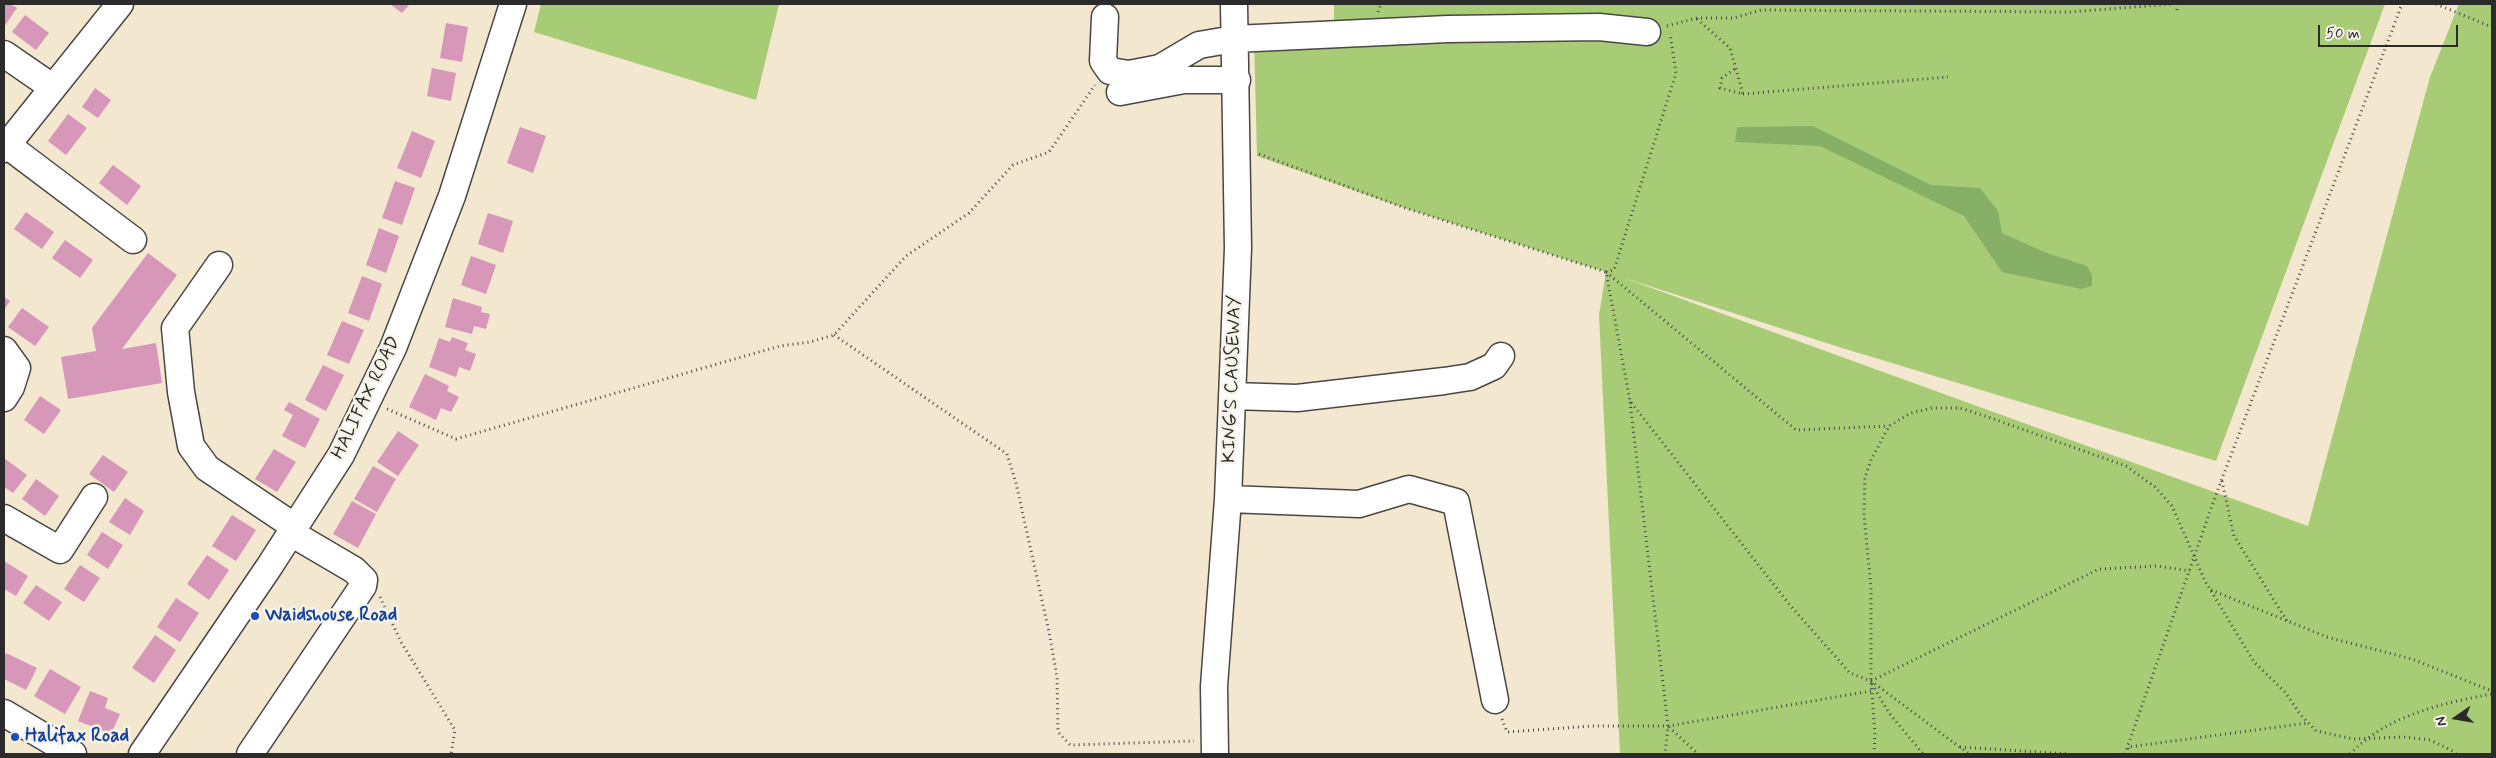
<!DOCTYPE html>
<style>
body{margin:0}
#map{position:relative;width:2496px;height:758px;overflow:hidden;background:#f3e7cf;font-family:Mynerve,sans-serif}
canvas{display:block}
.frame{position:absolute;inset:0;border:5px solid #2b2b2b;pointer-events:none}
.north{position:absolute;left:2431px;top:693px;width:50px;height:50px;-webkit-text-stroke:4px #f7f3e8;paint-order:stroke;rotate:257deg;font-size:14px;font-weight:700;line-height:20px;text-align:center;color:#2b2b2b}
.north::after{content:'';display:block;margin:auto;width:18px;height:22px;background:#2b2b2b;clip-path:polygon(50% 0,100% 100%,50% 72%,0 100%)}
.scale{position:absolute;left:2318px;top:25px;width:140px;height:22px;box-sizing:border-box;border:2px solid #2b2b2b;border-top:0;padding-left:6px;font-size:15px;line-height:18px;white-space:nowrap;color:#2b2b2b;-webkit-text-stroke:4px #f7f3e8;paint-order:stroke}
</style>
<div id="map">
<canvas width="2496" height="758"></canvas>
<div class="frame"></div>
<div class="north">N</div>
<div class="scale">50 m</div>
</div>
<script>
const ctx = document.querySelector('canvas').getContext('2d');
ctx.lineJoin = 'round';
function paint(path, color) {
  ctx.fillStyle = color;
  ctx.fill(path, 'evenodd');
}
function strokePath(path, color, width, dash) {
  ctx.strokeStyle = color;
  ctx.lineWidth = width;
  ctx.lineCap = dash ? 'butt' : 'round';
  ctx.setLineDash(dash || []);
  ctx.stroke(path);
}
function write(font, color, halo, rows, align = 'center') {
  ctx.font = font + ' Mynerve,sans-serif';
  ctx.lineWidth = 5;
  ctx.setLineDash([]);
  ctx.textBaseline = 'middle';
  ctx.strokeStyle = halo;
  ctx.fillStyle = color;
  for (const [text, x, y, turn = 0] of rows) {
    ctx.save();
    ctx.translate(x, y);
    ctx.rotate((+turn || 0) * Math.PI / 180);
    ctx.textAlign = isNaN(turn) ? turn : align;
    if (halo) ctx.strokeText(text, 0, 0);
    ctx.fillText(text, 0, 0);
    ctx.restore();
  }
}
const green = new Path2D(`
 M541 4H779L756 100 534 32Z
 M1334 4H2385L2216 461 1842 348 1624 278 2308 526 2430 77 2459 4H2492V754H1620L1599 315 1606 272 1398 206 1257 156 1254 38 1334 37Z`);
const forest = new Path2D(`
 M1813 126 1931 185 1980 188 1998 211 2002 233 2044 252 2087 266 2092 275V286L2081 289 2002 272 1964 216 1820 146 1735 142 1737 127Z`);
const building = new Path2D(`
 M4 4H10L17 8 4 27Z
 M390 4H410L402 13Z
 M25 15 49 33 36 50 12 32Z
 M446 23 468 27 462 62 440 58Z
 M432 68 456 73 451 101 427 96Z
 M95 88 111 100 98 118 82 107Z
 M68 114 87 128 66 155 48 141Z
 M520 127 546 136 533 173 507 163Z
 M412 131 435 141 421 178 397 168Z
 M113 165 141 186 127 205 99 183Z
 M395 181 415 188 402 225 382 218Z
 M26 212 54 232 42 249 14 229Z
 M488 213 513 221 503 253 478 244Z
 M379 228 399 236 386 273 366 265Z
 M65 240 93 260 80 278 52 258Z
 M148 253 177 275 122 349 156 343 162 383 68 399 61 357 96 351 92 328Z
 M471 256 496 265 486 294 461 285Z
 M362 276 382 284 369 321 348 313Z
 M4 297 10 301 4 310Z
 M453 298 482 307 481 312 490 314 486 329 474 326 472 334 445 327Z
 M22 308 49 327 35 346 8 327Z
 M342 321 364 330 349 364 327 355Z
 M452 337 468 343 465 350 476 354 470 371 459 367 456 377 429 367 439 338 450 342Z
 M323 365 344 375 326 411 305 400Z
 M425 374 449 386 447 391 459 397 451 412 441 408 436 420 409 407Z
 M40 396 61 410 44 434 24 420Z
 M289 402 320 419 305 448 282 436 293 415 284 410Z
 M398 431 419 445 398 476 377 462Z
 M274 449 296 462 277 492 255 479Z
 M103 455 128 472 114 492 89 474Z
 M4 458 27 475 13 493 4 487Z
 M373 466 396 479 377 512 354 499Z
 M36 479 59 496 45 516 22 499Z
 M125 498 144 511 130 535 109 522Z
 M352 501 376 514 358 548 333 534Z
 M232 515 256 530 236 561 212 546Z
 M102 532 123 545 108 569 87 555Z
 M207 555 229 570 209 600 187 584Z
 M4 561 28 576 16 596 4 589Z
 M80 565 100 578 84 602 64 589Z
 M36 585 62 602 49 621 23 603Z
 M176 598 199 613 180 642 157 627Z
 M155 635 176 650 154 683 132 668Z
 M6 653 37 668 26 690 4 679V658Z
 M50 669 81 687 65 714 34 696Z
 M90 691 108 698 105 708 120 714 111 734 78 721Z`);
const path = new Path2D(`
 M2436 4 2492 27
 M2177 10 2178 4
 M1378 12 1381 4
 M1697 19 1730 48 1743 94 1720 88 1722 78 1736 68
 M1667 26 1697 18H1734L1761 10 2070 12 2172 4
 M1743 94 1948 77
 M1259 154 1405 208 1606 272 1630 401 1789 604 1850 673 1871 681 1969 754
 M1606 272 1796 430 1889 426
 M1606 272 1614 270 1676 73 1670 33
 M834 335 1007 454 1016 483 1049 632 1057 677 1058 732 1070 745 1194 741
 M1630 402 1668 726 1665 754
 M387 409 456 439 780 346 810 342 834 335 906 256 969 213 1013 165 1049 152 1095 85
 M2222 481 2234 536 2287 621
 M2211 590 2327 637 2412 659 2492 691
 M380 597 401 642 455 730 451 754
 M1871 681 2099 569 2157 566 2190 571
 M1872 684 1889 713 1923 754
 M1502 719 1507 732 1592 726H1668L1871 691
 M1669 727 1698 754
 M1960 747 2069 754
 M1874 754 1875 735 1871 681V588L1864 515 1865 477 1871 460 1889 426 1911 413 1932 408H1960L1985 416 2126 466 2155 487 2172 506 2205 581 2254 662 2285 692 2300 714 2316 731 2354 739 2404 737 2430 740 2451 750 2456 754
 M2125 754 2214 500 2402 4
 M2129 754 2128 747 2308 723
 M2350 754C2386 716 2442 703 2492 694`);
const minor = new Path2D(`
 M1105 17 1103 61 1110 71 1129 74 1160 68 1199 45 1234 39 1448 29 1599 27 1647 32
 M4 54 52 87
 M1120 92 1184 80H1237
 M7 145 133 240
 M4 149 120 4
 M219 265 175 328 181 392 191 446 207 468 295 527
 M4 350 17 368 11 387 4 398
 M1232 396 1297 398 1444 381 1470 377 1494 366 1501 356
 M1228 499 1359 504 1409 489 1456 502 1495 700
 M4 518 60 550 94 497
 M4 713 73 754
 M142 754 269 567 341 455 393 348 452 196 513 4
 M250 754 363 586 364 580 354 570 291 533
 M1215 754 1214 686 1228 499 1238 248 1234 4`);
const markers = [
 [255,616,5,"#1a4fb4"],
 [15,737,5,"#1a4fb4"]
];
const streetNames = [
 ["KING'S CAUSEWAY",1233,379,-88],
 ["HALIFAX ROAD",367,398,-64]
];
const transitNames = [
 ["Waidshouse Road",265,616],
 ["Halifax Road",25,737]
];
paint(green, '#a8cc75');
paint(forest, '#86b066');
paint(building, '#d697b9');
strokePath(minor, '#494744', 29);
strokePath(path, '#494744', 3, [1, 4]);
strokePath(minor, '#fff', 26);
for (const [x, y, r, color] of markers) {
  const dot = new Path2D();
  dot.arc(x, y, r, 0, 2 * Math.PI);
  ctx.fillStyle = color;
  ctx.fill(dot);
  strokePath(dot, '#f7f3e8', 2);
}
write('19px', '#2b2b2b', '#f7f3e8', streetNames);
write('bold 19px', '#164399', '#f7f3e8', transitNames, 'left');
</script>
